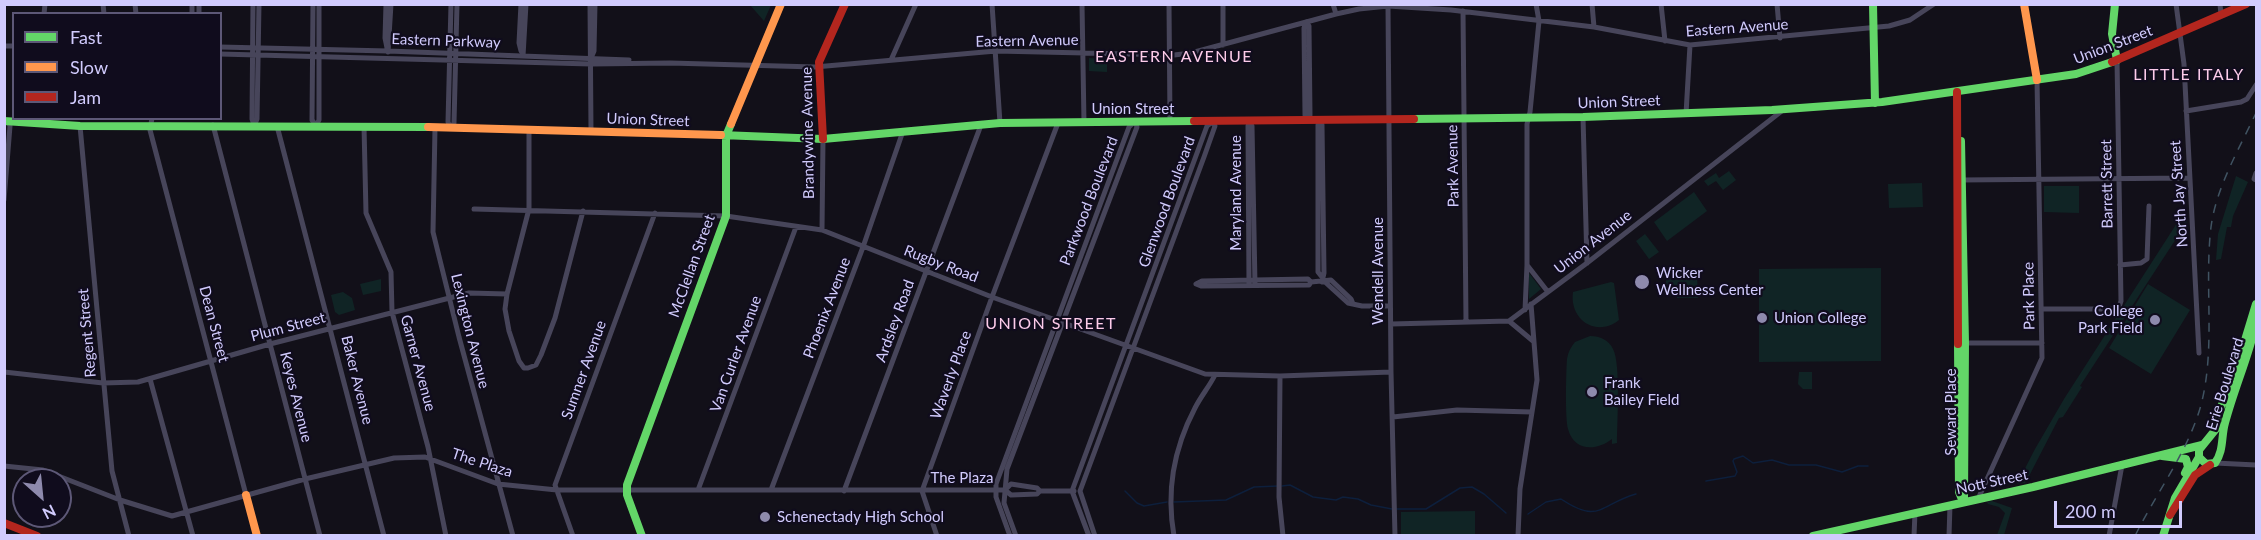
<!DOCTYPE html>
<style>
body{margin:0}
#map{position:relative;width:2261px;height:540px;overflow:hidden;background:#121019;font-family:Lato,sans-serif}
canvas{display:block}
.frame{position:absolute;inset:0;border:6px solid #d1cbfd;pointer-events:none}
.legend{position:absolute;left:12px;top:12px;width:210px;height:108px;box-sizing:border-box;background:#100c1d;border:2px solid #5d5877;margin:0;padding:8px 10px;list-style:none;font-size:18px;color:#d1cbfd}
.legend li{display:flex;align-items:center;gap:12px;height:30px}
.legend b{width:30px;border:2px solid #5d5877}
.north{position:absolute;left:12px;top:468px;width:60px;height:60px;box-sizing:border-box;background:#100c1d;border:2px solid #5d5877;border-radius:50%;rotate:153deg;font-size:16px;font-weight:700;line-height:24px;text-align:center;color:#d1cbfd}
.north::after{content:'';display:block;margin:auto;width:21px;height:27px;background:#8e8aad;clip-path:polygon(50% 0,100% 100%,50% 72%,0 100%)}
.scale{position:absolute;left:2054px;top:501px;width:128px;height:27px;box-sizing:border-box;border:3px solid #d1cbfd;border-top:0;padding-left:8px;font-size:18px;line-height:21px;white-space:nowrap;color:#d1cbfd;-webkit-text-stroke:4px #100c1d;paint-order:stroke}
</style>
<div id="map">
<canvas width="2261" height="540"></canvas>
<div class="frame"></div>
<ul class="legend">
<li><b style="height:8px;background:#63d668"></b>Fast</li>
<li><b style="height:8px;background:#ff974d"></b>Slow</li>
<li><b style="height:8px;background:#b3261e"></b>Jam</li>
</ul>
<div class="north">N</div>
<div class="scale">200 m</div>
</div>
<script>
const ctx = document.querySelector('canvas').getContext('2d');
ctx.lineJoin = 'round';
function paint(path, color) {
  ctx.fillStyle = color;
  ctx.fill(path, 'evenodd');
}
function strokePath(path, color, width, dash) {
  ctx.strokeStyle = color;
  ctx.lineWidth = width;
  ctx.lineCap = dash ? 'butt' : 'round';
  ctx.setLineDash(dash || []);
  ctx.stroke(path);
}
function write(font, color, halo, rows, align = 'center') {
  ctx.font = font + ' Lato,sans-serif';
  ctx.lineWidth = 4.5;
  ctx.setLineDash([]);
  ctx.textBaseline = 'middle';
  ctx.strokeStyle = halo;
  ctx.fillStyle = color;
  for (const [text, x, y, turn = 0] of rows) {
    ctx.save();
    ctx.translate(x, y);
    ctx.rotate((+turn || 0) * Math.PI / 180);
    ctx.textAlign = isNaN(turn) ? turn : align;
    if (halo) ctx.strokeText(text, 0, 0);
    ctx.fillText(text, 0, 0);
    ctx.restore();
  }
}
const green = new Path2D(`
 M750 5H771L764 21Z
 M1089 58 1107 59V72L1089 71Z
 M1729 171 1736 180 1723 190 1716 181 1708 186 1704 181 1716 173 1719 178Z
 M2236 176 2248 182 2233 216 2231 227H2227L2221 259 2216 260 2218 234Z
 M1922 183 1923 207 1889 208 1888 184Z
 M2044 186H2079V213L2044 212Z
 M1694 192 1707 211 1667 241 1654 222Z
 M2186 209 2187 222 2080 386 2082 387 2063 417 2059 418 2027 480 2025 483 2017 484 2035 449 2064 399Z
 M1645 234 1659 252 1649 259 1636 241Z
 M1881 268V361L1759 362V269Z
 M1529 273 1541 289 1529 299Z
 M1666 274H1697L1698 298H1677V296H1666Z
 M381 279V291L363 295 360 284Z
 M1611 282 1614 283 1619 320C1597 338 1569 320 1573 292Z
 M2148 284 2190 310 2151 374 2109 348Z
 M343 292 352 298 355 310 339 315 335 312 331 295Z
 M1590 336C1600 336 1609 340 1613 349 1621 364 1617 424 1617 443L1612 444V439C1597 451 1574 452 1568 429 1565 418 1566 371 1567 359 1568 352 1571 347 1575 342Z
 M1799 372H1812V389H1803L1798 384Z
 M1992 501 2012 508 2004 535H1997L2005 513 1999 507 1988 504 1987 502Z
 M1475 511V535H1401V512Z`);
const stream = new Path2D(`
 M1706 481 1735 476 1737 472 1733 461 1734 459 1743 456 1753 463 1772 460 1789 465H1816L1842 472 1858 466H1868
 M1282 486 1290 485 1313 497 1336 500 1343 497 1358 499 1371 505 1392 509
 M1125 491 1137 503 1144 506 1167 502
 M1174 502 1226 500 1254 487 1278 486
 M1396 509H1426L1460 488 1472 487 1484 494 1506 513
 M1528 514 1546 502 1561 499C1600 525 1600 504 1636 494`);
const street = new Path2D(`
 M103 4 104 14
 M135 4 136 14
 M192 4V14
 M199 4V14
 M253 4 252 119 254 125
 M313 4 312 120 316 126
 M386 4 385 38 387 48
 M521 4 519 43 521 51
 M590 4 591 131
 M992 4 1000 123
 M1082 4 1084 123
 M1169 4 1170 122
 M1223 4V45
 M1333 4 1336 14
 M1592 4 1594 27
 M1661 4 1665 41
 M1777 4 1780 38
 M2176 4 2184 64 2199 353
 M2220 4 2221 15
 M1388 6 1391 372 1395 536
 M1463 11 1466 321
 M44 14 45 4
 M1306 22 1309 26 1310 115 1308 120
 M1306 22 1304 28 1305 115 1308 120
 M4 46H14
 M220 47 388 51 629 60
 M388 52 391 4
 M220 54 591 64 670 63 815 67 996 51 1174 55 1191 53 1336 14 1359 9 1388 6 1451 10 1594 27 1690 45 1889 26 1910 20 1934 4
 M523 56 526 4
 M591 58 594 51 595 4
 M891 60 916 4
 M2186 111 2241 102 2247 99 2256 85
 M1686 114 1690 45
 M1583 117 1587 263
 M152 118 150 130 246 495
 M1320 120 1322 125 1324 273 1322 282
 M1319 121 1318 125V272L1322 277
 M1250 122 1252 126 1255 285
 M213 125 320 536
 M80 126 112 471 129 536
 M254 126 257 119 259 4
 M277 126 384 536
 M316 126 319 120V4
 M364 126 366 213 391 272 392 312 428 447 446 536
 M435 128 433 232 459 337 513 536
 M451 128 454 123 457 4
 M451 128 448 122 451 4
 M529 130V209L507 294 505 309 509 331 519 361 524 368H528L536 365 541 355 555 318 583 211
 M2256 173 2254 179 2256 180
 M1960 180 2189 178
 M4 200 10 126 8 121
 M474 209 726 216 822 230 992 297 1205 374 1280 376 1391 372
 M822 230 823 139
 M1527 265 1548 292
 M2120 265 2141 263 2147 259 2149 206
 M1325 282 1348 303 1362 306H1390
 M1196 284 1201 286 1309 285 1311 282 1331 280 1351 299 1353 304
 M1196 284 1202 281 1308 279 1311 282
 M1249 285 1248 126 1250 121
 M2041 309H2112L2119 307 2121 301 2117 60
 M1525 310 1527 265V124L1530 112 1539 21 1536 4
 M1509 321 1533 341
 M1391 324 1509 321 1587 263 1783 110
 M1963 343H2042
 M4 372 103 383 138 382 270 344 469 293 507 294
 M1280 376 1279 497 1283 536
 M150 379 193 536
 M1393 417 1457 410 1532 412
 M2215 463 2256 465
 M4 466 43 470 120 500 172 516 305 479 394 458 425 457 498 484 557 490H1005L1011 495 1037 494 1040 491
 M698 490 796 227
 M771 490 863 247 902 134
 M1005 490 1011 484 1037 488 1040 491H1074
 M844 491 981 125
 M1978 499 2042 358 2037 80
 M573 536 555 485 655 213
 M937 536 922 491 992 297 1058 123
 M1010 536 996 497V484L1129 127 1135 121
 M1016 536 1004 503 1007 469 1137 127 1135 121
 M1089 536 1072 491 1207 126 1212 122
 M1095 536 1080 491 1204 157 1215 126 1212 122
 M1174 536C1166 491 1174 448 1195 408 1201 396 1209 387 1215 375
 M1518 536 1520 489 1537 380 1531 304
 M1914 536 1915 512
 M1949 536 1950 505
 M2109 536 2122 465`);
const fast = new Path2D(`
 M1873 4 1875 103
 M2115 4 2112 34 2117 60
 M1414 119 1583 117 1772 110 1882 102 2076 74 2112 62
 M4 121 80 126 428 127
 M721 135 823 139 1000 123 1194 121
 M1961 141 1965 343 1964 501
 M2256 304 2232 383 2218 413 2216 429 2199 450V457L2206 464 2215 463C2224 451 2221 437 2225 423 2234 389 2248 358 2256 324
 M1958 344 1959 492 1963 502
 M2162 456 2186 459 2188 467 2185 473
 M642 536 627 495V485L726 216V136L731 124
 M1813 536 2033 487 2202 445
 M2163 536 2175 498 2199 457`);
const slow = new Path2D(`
 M2024 4 2037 80
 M731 124 781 4
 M428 127 721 135
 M246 495 257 536`);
const jam = new Path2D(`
 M2112 62 2246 4
 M1957 92 1958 344
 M1194 121 1414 119
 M823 139 819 62 845 4
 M2170 515 2195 475 2210 465
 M4 523 37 536`);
const rail = new Path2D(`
 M2135 536C2156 493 2188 452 2201 405 2216 347 2204 286 2211 227 2216 188 2239 149 2256 113`);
const markers = [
 [1642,282,8,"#8e8aad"],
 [1762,318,6,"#8e8aad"],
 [2155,320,6,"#8e8aad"],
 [1592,392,6,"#8e8aad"],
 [765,517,6,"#8e8aad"]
];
const streetNames = [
 ["Eastern Avenue",1737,28,-4],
 ["Eastern Parkway",446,41,2],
 ["Eastern Avenue",1027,41,-1],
 ["Union Street",2113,45,-21],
 ["Union Street",1619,102,-2],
 ["Union Street",1133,109],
 ["Union Street",648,120,2],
 ["Brandywine Avenue",808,133,-91],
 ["Park Avenue",1453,166,-91],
 ["Barrett Street",2107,184,-91],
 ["Maryland Avenue",1236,193,-90],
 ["North Jay Street",2179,194,-94],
 ["Parkwood Boulevard",1089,201,-69],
 ["Glenwood Boulevard",1167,202,-70],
 ["Union Avenue",1593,242,-38],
 ["Rugby Road",941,264,21],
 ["McClellan Street",692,266,-70],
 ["Wendell Avenue",1378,271,-90],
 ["Park Place",2029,296,-91],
 ["Phoenix Avenue",827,308,-69],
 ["Ardsley Road",895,321,-70],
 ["Dean Street",214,324,75],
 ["Plum Street",288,327,-15],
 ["Lexington Avenue",470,331,76],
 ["Regent Street",87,333,-95],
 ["Van Curler Avenue",736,354,-70],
 ["Garner Avenue",418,363,75],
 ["Sumner Avenue",584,370,-70],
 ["Waverly Place",951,375,-70],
 ["Baker Avenue",357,380,76],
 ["Erie Boulevard",2225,384,-73],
 ["Keyes Avenue",296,397,76],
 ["Seward Place",1951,412,-90],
 ["The Plaza",482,463,18],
 ["The Plaza",962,478],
 ["Nott Street",1992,482,-12]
];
const poiNames = [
 ["Wicker",1656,273],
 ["Wellness Center",1656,290],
 ["College",2143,311,"right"],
 ["Park Field",2143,328,"right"],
 ["Union College",1774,318],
 ["Frank",1604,383],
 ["Bailey Field",1604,400],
 ["Schenectady High School",777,517]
];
const neighbourhoodNames = [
 ["EASTERN AVENUE",1174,57],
 ["LITTLE ITALY",2189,75],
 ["UNION STREET",1051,324]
];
paint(green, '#102425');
strokePath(stream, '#0d1f3c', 1.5);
strokePath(street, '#47455a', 5);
strokePath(fast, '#63d668', 8);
strokePath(slow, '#ff974d', 8);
strokePath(jam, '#b3261e', 8);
strokePath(rail, '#405362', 1.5, [9, 8]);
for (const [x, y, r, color] of markers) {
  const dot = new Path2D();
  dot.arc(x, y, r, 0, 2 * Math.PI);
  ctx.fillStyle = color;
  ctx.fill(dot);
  strokePath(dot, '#100c1d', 2);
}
write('15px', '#d1cbfd', '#100c1d', streetNames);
write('15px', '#d1cbfd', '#100c1d', poiNames, 'left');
ctx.letterSpacing = '1.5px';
write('16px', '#fdccea', '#100c1d', neighbourhoodNames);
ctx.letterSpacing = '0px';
</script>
